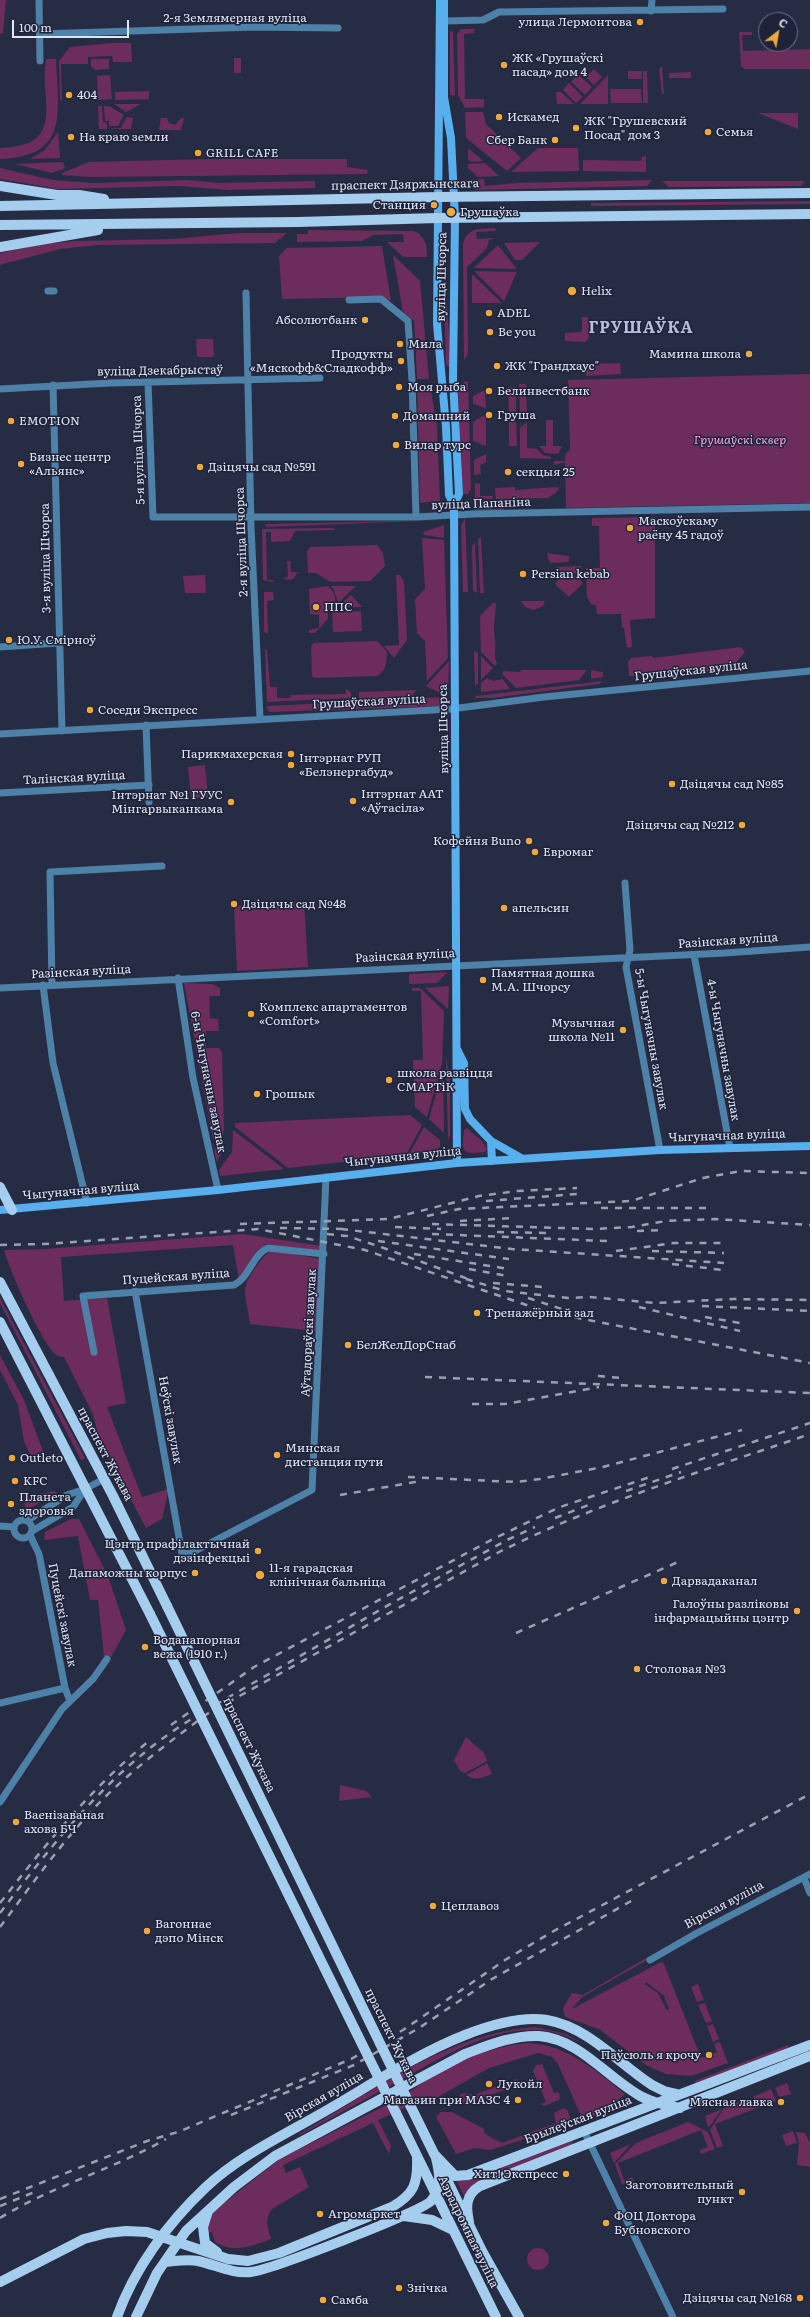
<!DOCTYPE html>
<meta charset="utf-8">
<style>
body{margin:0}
#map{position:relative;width:810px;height:2317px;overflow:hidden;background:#272c45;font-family:Literata,serif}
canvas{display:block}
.north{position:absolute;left:758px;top:12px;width:40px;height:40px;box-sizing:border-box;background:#1e233a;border:1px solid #6c7185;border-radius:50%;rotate:31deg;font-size:11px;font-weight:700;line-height:16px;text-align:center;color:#e0e5f5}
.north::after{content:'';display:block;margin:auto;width:14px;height:18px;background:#eea83c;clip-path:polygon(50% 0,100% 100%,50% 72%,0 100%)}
.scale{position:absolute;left:12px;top:20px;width:117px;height:18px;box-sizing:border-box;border:2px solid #e0e5f5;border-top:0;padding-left:5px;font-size:12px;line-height:14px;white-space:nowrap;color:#e0e5f5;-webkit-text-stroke:3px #1e233a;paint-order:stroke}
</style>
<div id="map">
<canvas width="810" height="2317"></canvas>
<div class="north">С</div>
<div class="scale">100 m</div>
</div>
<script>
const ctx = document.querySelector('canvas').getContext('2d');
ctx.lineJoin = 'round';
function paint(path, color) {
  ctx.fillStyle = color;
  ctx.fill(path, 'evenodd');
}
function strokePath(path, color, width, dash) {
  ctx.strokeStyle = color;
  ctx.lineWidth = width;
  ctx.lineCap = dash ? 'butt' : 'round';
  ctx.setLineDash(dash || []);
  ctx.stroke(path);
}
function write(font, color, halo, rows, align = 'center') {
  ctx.font = font + ' Literata,serif';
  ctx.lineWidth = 3;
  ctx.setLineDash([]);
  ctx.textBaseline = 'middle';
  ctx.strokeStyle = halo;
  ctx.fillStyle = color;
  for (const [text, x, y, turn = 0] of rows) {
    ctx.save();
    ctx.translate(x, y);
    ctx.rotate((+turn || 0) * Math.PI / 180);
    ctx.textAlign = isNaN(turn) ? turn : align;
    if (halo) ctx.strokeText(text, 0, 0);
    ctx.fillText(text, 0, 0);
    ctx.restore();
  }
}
const green = new Path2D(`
 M0 0H6L3 33 0 34Z
 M461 29H475L474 33 464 34 465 99H484V107L465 108 458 95 457 34Z
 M450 31 453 32 455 96 450 95Z
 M739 32H752V35H742L743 51 810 49V69H745L741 66Z
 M112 43H131L132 62H113L112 56 88 57V64H61L62 101 60 99 59 61 70 47Z
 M234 58H241V73H234Z
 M46 59H56C58 112 70 157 0 159V148C68 146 39 101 46 59Z
 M91 59H109V69L95 70 91 66Z
 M662 66 664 94H662L659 69Z
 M594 69 602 77 594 85 586 77Z
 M628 71H642V79H628Z
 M643 71H647L648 103H643Z
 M691 72V78H669V73Z
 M578 74 592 87 585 95 571 82Z
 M110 75 112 99 98 100 97 76Z
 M608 75V104H580Z
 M569 83 583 97 576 103 563 90Z
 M610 89H641L642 103H611Z
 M149 91V99L115 100V92Z
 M556 92H561L574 104H557Z
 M114 104H141L126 112Z
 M98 106H102L103 122 107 123V129H99Z
 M104 106H109L124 115 118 126H109V121H105Z
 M465 112H483L486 124 521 158 507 171 466 138Z
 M758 113H798V129Z
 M127 117 133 118 131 129H108L121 128Z
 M161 118H167L169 123 175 125 181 118H184L181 130H159Z
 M58 132 60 158 30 159 45 150Z
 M468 148 482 160 483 161 471 162 468 159Z
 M538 148H578L579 171 511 172Z
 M646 156V172L583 171V160L641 161 642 157Z
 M211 159H347V167L368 170 367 174 90 177 62 175V173L89 162Z
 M63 162 65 168 52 173 15 164Z
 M485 163 498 175 499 176 478 177 468 168V164Z
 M0 168 53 180 93 183 187 180 219 183 313 181 315 182V188L229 190 179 186 58 189 0 179Z
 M484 179 485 186 517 183 652 180 647 186 477 190 468 186 464 180Z
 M662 181H805L801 186 669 187Z
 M810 201V204L591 206V203Z
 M442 228 451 365 449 367 446 365Z
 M495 228 496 231 476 232 477 239 495 238 489 240 487 248 467 267 468 354 464 360 463 244C468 227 479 229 495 228Z
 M308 230 414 231C426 237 427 245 427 257H403L387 242H404L403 234 373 235 362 241 297 242V234H308Z
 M238 233H287L275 243 98 245 60 249 0 265V253L49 243 78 241 173 239Z
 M540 242 522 260H515L504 243Z
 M498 245 517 269 474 268Z
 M382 246 391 300 387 301 383 297 282 299 279 256 287 248Z
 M393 255 420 281 429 379H417L414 321 403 312Z
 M474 271 517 272 504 301Z
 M472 274 502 303H472Z
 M582 317H588L589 337 586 342 565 341V333L582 332Z
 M196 339H213L214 357H197Z
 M620 363 621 374 586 376 585 364Z
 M810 374V503L566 508 565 462 554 465V461H565V455L570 449 568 380Z
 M465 381 468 382 471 489 468 494H463L458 389Z
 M417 384 430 385 437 426 440 501 420 503Z
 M519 384H526L527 415 520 411Z
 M508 387H516V415H509Z
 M485 390 486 408 473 404V396Z
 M486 414V446L473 441V422Z
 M546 420H553V446H562L558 454 545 453 539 446H546Z
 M509 422H516L517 446H509Z
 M527 422V448L537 449 543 455 551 457V459L520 458V428Z
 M486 454V462L480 465 481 474 474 475V460Z
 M475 483 480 484V496H493L492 499 475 498Z
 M515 487V490L558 487 559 490 548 498 496 499 495 488Z
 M504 502V510H475V505L477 503Z
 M655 517V618L630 620 632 647 627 648 624 628 622 627 621 614H597L596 605H592L587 597 586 568H600L599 526H592V518Z
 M465 518 468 592H463L461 526Z
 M442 520 266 527V524Z
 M444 525V538L424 535 423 532Z
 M334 528V530L295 531 290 541 271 542V532H266L267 580H274L273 582 263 580 262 529Z
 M422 538 444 540 448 658 427 681 425 641 417 633 415 599 425 589Z
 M478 538H481L484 593H480Z
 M475 543 477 593 473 591 472 546Z
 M377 545 383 553 385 566 370 581 330 582 316 573H308L307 551 310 547Z
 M547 553 569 556V562L551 563 548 559Z
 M287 561H290L291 572H298L293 579 288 580 283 578 288 577Z
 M582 566 577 574 567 571 559 574 555 567Z
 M569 574 578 577 583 583 569 597 555 584 560 577Z
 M205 575 206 593H185L183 576Z
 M396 575H400L404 582 407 640 394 658 384 646 399 645Z
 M328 586 334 593 336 604 328 611V619L315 633H309V630L319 628V615L310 614 309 589Z
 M331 586H356L338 603 334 590Z
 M264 592H273L274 600 267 601 268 633 264 632Z
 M351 595 362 607H338Z
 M521 601H545L543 606 534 610 525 607Z
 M493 603H496C495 618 493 626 495 640 497 649 492 655 497 663L495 666 481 652 480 616Z
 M361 611 362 631 333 632 332 612Z
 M377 641 387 652C386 663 387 670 377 676L314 678 312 676 311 646 314 643Z
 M741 647 745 652 728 672 629 676 628 662 631 658 652 656 653 658Z
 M265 649 267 650 270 687H277V698H290L291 695 346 694V689L351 692V698L267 702Z
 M474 651 478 653V683L475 686Z
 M481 656 493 668 481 680Z
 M449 661 448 694H442L426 686Z
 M521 670H587L579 680 516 688 502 674 503 671 520 672Z
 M591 670 603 672V677L591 679Z
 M487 678 493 681 503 679 510 689 481 692V683Z
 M603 681 599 684 493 698H475L476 696Z
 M416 690 411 697 359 699V692Z
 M443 697V706L356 709 355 702Z
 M353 702V709L273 712H269L266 706Z
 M205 765 208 797 191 798 188 767Z
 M304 902 308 967 237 971 234 906Z
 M447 972 437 983 409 984V974Z
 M184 983 212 984 220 988V996H209L210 1018 218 1019 219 1031H206V1048H219L222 1052 224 1130 222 1137 213 1139Z
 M449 986 448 1009 425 988Z
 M412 988H420L444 1011 442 1063 427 1117 415 1107 413 1060H423L421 991H412Z
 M446 1057 450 1078V1135L448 1140Z
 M443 1069 444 1133 429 1119Z
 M410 1115 422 1125 406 1155 288 1168 235 1127V1123Z
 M424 1127 440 1140V1147L435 1151 409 1154Z
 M467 1128 482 1141 487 1149 485 1152C463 1155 461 1153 464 1130Z
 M233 1130 284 1169 220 1176 219 1170 232 1152Z
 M218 1144 224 1147 217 1162 214 1151Z
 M243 1234 321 1246V1251L266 1244 256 1252 239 1280 233 1245 61 1257 64 1301 107 1298 126 1403 107 1407 142 1497 169 1489 162 1519 146 1528 99 1439 93 1414 64 1357C61 1357 57 1356 55 1354 41 1341 10 1271 4 1250L45 1249Z
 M273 1250 320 1259 316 1331 250 1324C249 1313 245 1301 245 1290 245 1280 264 1253 273 1250Z
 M0 1298 85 1458 81 1460 0 1303Z
 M0 1355 24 1400 47 1462 34 1463 24 1441 18 1405 0 1370Z
 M54 1491 57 1493 32 1507 25 1508 24 1497Z
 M71 1519H79L108 1576 126 1630 111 1657 104 1656 98 1600H90L78 1536 44 1540 45 1532Z
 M466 1737 484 1753 487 1761 465 1773 461 1772 454 1760Z
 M487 1763 492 1774C482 1778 475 1781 466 1775Z
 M340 1785 366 1791 372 1797 339 1801Z
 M648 1957 649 1959 582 1997 572 2009 661 1962 664 1964 701 2058 717 2052 714 2044 720 2042 728 2063 691 2076 666 2074 646 2065 599 2029 565 2017 563 2008 572 1993 583 1995ZM646 1982 664 1996 669 2009 667 2010 658 1993 645 1984Z
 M698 1984 704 2000 697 2002 691 1987Z
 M705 2003 712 2021 706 2023 698 2005Z
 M713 2024 719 2039 713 2042 707 2026Z
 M535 2027 566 2034 585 2045C570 2037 554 2030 536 2030 485 2029 441 2058 399 2081 366 2099 333 2117 300 2135L299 2134C373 2092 447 2033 535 2027Z
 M527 2043C567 2044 596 2071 625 2094L607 2110 583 2120 558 2064 552 2057 538 2053 489 2068 438 2097 433 2103 428 2104 425 2099 378 2120 391 2146 389 2154 373 2123 283 2165 286 2173 300 2167 309 2187 272 2209 268 2216 267 2224 271 2239C251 2246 235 2254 215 2242L212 2232 207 2233 208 2217 219 2207 280 2159 404 2096C439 2069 483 2047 527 2043Z
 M788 2045V2049L696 2084 695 2081Z
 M542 2064 554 2093 558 2092 560 2096 559 2100 544 2106 541 2104 546 2102 533 2071 536 2065Z
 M516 2079 518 2080 509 2084 510 2088 465 2104 460 2101V2095L463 2093 474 2095Z
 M787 2083 791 2094 779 2097 775 2088Z
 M771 2089 776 2101 715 2124 723 2146 717 2148 710 2130 724 2108 748 2098 750 2103 755 2101 753 2097Z
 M564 2108 568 2111 572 2124 490 2150 475 2148 456 2154 436 2117 441 2112H452L484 2129 485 2134 502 2143 556 2123 554 2113Z
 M722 2109 710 2126 708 2127 705 2116Z
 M688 2122 708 2132 715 2149 701 2154 700 2150 708 2147 701 2130 618 2163 624 2180 632 2177 634 2181 622 2184 615 2164 636 2143Z
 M793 2131 797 2143 786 2146 782 2135Z
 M796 2132 805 2133 810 2143V2167L797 2165 799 2143Z
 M572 2141 573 2144 482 2183 466 2200 455 2178 461 2181 470 2180Z
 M631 2144 614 2163 610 2153Z
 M527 2259a11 11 0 1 1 22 0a11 11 0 1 1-22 0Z`);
const street = new Path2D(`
 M39 0 40 61
 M651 11 652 0
 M444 21 483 20 499 12 723 9
 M40 34 255 27 338 28
 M48 291H54
 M246 293 251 527 260 718
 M349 300 381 299 408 321 412 380 416 517
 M148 382 153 517H416L473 514 810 507
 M53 385 62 731
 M0 389 110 383 320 378
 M0 647 58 643
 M146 725 149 802
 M0 734 451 709 544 697 810 671
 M0 793 149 785
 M625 883 630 950 626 967 660 1150
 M694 955 730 1148
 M178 978 193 1078 218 1190
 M43 985 53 1063 87 1203
 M52 985 50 872 162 866
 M0 988 725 953 810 947
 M135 1291 182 1554 191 1553 312 1490 326 1177
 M94 1352 83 1296 234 1285C250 1277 252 1255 268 1248L324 1254
 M14 1529a9 9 0 1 1 18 0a9 9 0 1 1-18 0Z
 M28 1520 67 1495 85 1489 104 1479
 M0 1526 14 1527
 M32 1531 73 1507 85 1489
 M30 1535 39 1554 65 1688 70 1701
 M0 1703 65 1688
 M0 1802 62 1709 93 1679 107 1659
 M804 1878 810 1893
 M650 1960 697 1933 810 1874
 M584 2131 673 2317`);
const secondary = new Path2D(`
 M440 0 437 324 446 427 449 495 454 505
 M444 0V97L451 138 455 218 453 379 459 494 454 505 457 1163
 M457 1049 464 1063 465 1109 470 1119 491 1141 492 1161
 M491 1141 521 1158
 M0 1210 218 1190 457 1163 660 1150 810 1146`);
const primary = new Path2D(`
 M0 186 57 195H79L104 199
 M0 206 439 197 810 193
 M0 225 298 222 438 218 810 214
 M0 247 98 230
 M0 1187 12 1210
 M0 1282 113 1496 167 1606
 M0 1322 150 1614
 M411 2107 482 2251 519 2317
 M396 2113 496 2317
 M436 2156 455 2176 468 2175 810 2045
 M208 2211 203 2227 205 2243 217 2252
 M404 2216 432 2220 453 2230
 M469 2222C466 2207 465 2195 480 2186L810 2056
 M165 2262C176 2261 187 2259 198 2261 216 2265 232 2274 251 2272 270 2270 421 2212 431 2201 442 2187 440 2174 436 2158
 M0 2282 84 2239 107 2233 126 2231 147 2232 228 2259 248 2261 279 2253 392 2207C414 2194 418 2184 417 2158
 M117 2317C134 2269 168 2223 205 2188 240 2155 288 2133 329 2109 372 2084 419 2053 465 2035 488 2026 521 2016 547 2020 588 2027 618 2063 652 2085L664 2091 677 2094
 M136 2317 157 2273 186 2231 234 2187 275 2156 465 2054C489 2045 513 2035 539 2036 578 2039 605 2075 637 2094 649 2102 666 2105 680 2108`);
const rail = new Path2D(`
 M486 1201 577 1194
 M601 1208H711
 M427 1216 459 1209 631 1201 703 1178 741 1171 810 1173
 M460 1221 513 1218
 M240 1224 389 1219 479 1196 517 1191 577 1188
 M432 1224 594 1229 632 1227 666 1221 715 1219 810 1225
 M395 1227 441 1229
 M280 1228 346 1229
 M341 1229 512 1249 724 1263
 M637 1231 665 1230
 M497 1232 549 1233
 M327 1234 347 1236 381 1247 471 1280
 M432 1234 607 1241
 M378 1241 509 1259
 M0 1245 44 1244 258 1229 365 1250 547 1312 810 1363
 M616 1251 674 1243H725
 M652 1251 724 1253
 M414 1254 509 1269
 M672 1264 723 1270
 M469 1269 508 1276
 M466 1279 505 1291 568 1298 590 1297 655 1303 733 1299 810 1300
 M493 1283 543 1287
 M528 1298 568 1311
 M702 1306 810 1311
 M639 1307 740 1331
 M705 1317 740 1323
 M598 1376 622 1378
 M425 1377 810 1393
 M472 1404H505L599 1387
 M672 1469 810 1423
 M408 1477 516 1482 540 1479 603 1467 742 1430
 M626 1491 681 1472
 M340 1495 421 1481
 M555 1518 591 1504
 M516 1633 678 1562
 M215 1705 392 1603 507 1540 535 1527
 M171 1725 254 1667 495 1538 560 1507 653 1476
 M0 1903C46 1844 91 1788 149 1741
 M0 1913C57 1838 117 1762 200 1714
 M0 1927C33 1883 66 1836 105 1797 137 1766 172 1740 207 1714L501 1551C600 1502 706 1470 810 1434
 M231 2115 354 2065 419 2028 492 1979 633 1900
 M0 2199 147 2141 178 2132 351 2059 403 2030 505 1960 552 1932 810 1794
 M0 2206 37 2191
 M0 2218C52 2186 112 2170 166 2139`);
const primaryBridge = new Path2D(`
 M167 1606 411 2107
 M150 1614 396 2113`);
const markers = [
 [640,22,4,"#eea83c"],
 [504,65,4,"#eea83c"],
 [69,95,4,"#eea83c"],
 [499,117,4,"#eea83c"],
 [576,128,4,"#eea83c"],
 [708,132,4,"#eea83c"],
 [71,137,4,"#eea83c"],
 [555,140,4,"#eea83c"],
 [198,153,4,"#eea83c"],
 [434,205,4,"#eea83c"],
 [451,212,5,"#eea83c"],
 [572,291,5,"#eea83c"],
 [489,313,4,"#eea83c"],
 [365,320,4,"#eea83c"],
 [490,332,4,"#eea83c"],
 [400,344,4,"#eea83c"],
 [749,354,4,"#eea83c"],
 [401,361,4,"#eea83c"],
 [497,366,4,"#eea83c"],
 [399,387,4,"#eea83c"],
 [489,391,4,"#eea83c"],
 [489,415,4,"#eea83c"],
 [395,416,4,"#eea83c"],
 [11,421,4,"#eea83c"],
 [396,445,4,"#eea83c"],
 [21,464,4,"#eea83c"],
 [200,467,4,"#eea83c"],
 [508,472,4,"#eea83c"],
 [630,528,4,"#eea83c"],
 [523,574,4,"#eea83c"],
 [316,607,4,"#eea83c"],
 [9,640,4,"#eea83c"],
 [90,710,4,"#eea83c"],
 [291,754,4,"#eea83c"],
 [291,765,4,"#eea83c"],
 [672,784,4,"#eea83c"],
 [353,801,4,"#eea83c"],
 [231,802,4,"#eea83c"],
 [742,825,4,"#eea83c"],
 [529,841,4,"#eea83c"],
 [535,852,4,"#eea83c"],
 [234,904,4,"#eea83c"],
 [504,908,4,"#eea83c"],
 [483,980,4,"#eea83c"],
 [251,1014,4,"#eea83c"],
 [623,1030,4,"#eea83c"],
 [389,1080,4,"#eea83c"],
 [257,1094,4,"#eea83c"],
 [477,1313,4,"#eea83c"],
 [348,1345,4,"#eea83c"],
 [277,1455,4,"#eea83c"],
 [12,1458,4,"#eea83c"],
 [15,1481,4,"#eea83c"],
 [11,1504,4,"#eea83c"],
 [258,1551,4,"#eea83c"],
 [195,1573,4,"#eea83c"],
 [260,1575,5,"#eea83c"],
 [664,1581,4,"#eea83c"],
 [797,1611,4,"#eea83c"],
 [145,1647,4,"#eea83c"],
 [637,1669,4,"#eea83c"],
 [16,1822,4,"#eea83c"],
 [433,1906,4,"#eea83c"],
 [147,1931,4,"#eea83c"],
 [709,2055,4,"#eea83c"],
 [489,2084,4,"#eea83c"],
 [518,2100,4,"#eea83c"],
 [781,2102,4,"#eea83c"],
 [566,2174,4,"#eea83c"],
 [742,2192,4,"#eea83c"],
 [320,2214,4,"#eea83c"],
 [606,2223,4,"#eea83c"],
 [399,2288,4,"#eea83c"],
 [800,2298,4,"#eea83c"],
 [323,2300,4,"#eea83c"]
];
const streetNames = [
 ["2-я Землямерная вуліца",235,18],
 ["праспект Дзяржынскага",405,185,-1],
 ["вуліца Шчорса",442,277,-89],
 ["вуліца Дзекабрыстаў",160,371,-1],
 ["5-я вуліца Шчорса",139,450,-92],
 ["вуліца Папаніна",481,504,-2],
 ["2-я вуліца Шчорса",242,542,-92],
 ["3-я вуліца Шчорса",46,558,-91],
 ["Грушаўская вуліца",691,671,-6],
 ["Грушаўская вуліца",369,702,-3],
 ["вуліца Шчорса",444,729,-91],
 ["Талінская вуліца",74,778,-3],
 ["Разінская вуліца",728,941,-4],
 ["Разінская вуліца",405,956,-3],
 ["Разінская вуліца",81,972,-3],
 ["5-ы Чыгуначны завулак",651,1039,80],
 ["4-ы Чыгуначны завулак",723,1050,80],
 ["6-ы Чыгуначны завулак",208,1082,79],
 ["Чыгуначная вуліца",727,1136,-2],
 ["Чыгуначная вуліца",403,1157,-6],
 ["Чыгуначная вуліца",81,1191,-5],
 ["Пуцейская вуліца",176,1277,-4],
 ["Аўтадораўскі завулак",309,1333,-87],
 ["Неўскі завулак",170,1420,80],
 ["праспект Жукава",105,1454,62],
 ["Пуцейскі завулак",62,1615,79],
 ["праспект Жукава",249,1745,64],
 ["Вірская вуліца",724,1905,-28],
 ["праспект Жукава",391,2036,64],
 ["Вірская вуліца",324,2097,-30],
 ["Брылеўская вуліца",578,2120,-21],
 ["Аэрадромная вуліца",468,2232,64]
];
const poiNames = [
 ["улица Лермонтова",632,22,"right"],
 ["ЖК «Грушаўскі",512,58],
 ["пасад» дом 4",512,72],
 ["404",77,95],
 ["Искамед",507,117],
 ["ЖК \"Грушевский",584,121],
 ["Посад\" дом 3",584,135],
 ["Семья",716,132],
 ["На краю земли",79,137],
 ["Сбер Банк",547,140,"right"],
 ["GRILL CAFE",206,153],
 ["Станция",426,205,"right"],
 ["Грушаўка",460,212],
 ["Helix",581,291],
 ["ADEL",497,313],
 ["Абсолютбанк",357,320,"right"],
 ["Be you",498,332],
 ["Мила",408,344],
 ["Продукты",393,354,"right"],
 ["«Мяскофф&Сладкофф»",393,368,"right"],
 ["Мамина школа",741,354,"right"],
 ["ЖК \"Грандхаус\"",505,366],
 ["Моя рыба",407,387],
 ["Белинвестбанк",497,391],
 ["Груша",497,415],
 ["Домашний",403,416],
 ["EMOTION",19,421],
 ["Вилар турс",404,445],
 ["Бизнес центр",29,457],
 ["«Альянс»",29,471],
 ["Дзіцячы сад №591",208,467],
 ["секцыя 25",516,472],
 ["Маскоўскаму",638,521],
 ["раёну 45 гадоў",638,535],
 ["Persian kebab",531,574],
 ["ППС",324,607],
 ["Ю.У. Смірноў",17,640],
 ["Соседи Экспресс",98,710],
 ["Парикмахерская",283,754,"right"],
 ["Інтэрнат РУП",299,758],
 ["«Белэнергабуд»",299,772],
 ["Дзіцячы сад №85",680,784],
 ["Інтэрнат ААТ",361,794],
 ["«Аўтасіла»",361,808],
 ["Інтэрнат №1 ГУУС",223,795,"right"],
 ["Мінгарвыканкама",223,809,"right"],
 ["Дзіцячы сад №212",734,825,"right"],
 ["Кофейня Buno",521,841,"right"],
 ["Евромаг",543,852],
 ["Дзіцячы сад №48",242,904],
 ["апельсин",512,908],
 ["Памятная дошка",491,973],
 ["М.А. Шчорсу",491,987],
 ["Комплекс апартаментов",259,1007],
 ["«Comfort»",259,1021],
 ["Музычная",615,1023,"right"],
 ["школа №11",615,1037,"right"],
 ["школа развіцця",397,1073],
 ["СМАРТіК",397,1087],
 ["Грошык",265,1094],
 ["Тренажёрный зал",485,1313],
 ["БелЖелДорСнаб",356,1345],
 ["Минская",285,1448],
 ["дистанция пути",285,1462],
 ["Outleto",20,1458],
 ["KFC",23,1481],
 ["Планета",19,1497],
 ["здоровья",19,1511],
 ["Цэнтр прафілактычнай",250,1544,"right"],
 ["дэзінфекцыі",250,1558,"right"],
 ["11-я гарадская",269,1568],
 ["клінічная бальніца",269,1582],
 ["Дапаможны корпус",187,1573,"right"],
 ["Дарвадаканал",672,1581],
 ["Галоўны разліковы",789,1604,"right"],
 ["інфармацыйны цэнтр",789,1618,"right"],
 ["Воданапорная",153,1640],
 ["вежа (1910 г.)",153,1654],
 ["Столовая №3",645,1669],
 ["Ваенізаваная",24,1815],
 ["ахова БЧ",24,1829],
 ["Цеплавоз",441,1906],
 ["Вагоннае",155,1924],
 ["дэпо Мінск",155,1938],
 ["Паўсюль я крочу",701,2055,"right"],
 ["Лукойл",497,2084],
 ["Магазин при МАЗС 4",510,2100,"right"],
 ["Мясная лавка",773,2102,"right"],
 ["Хит! Экспресс",558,2174,"right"],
 ["Заготовительный",734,2185,"right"],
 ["пункт",734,2199,"right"],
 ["Агромаркет",328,2214],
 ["ФОЦ Доктора",614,2216],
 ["Бубновского",614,2230],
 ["Знічка",407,2288],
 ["Дзіцячы сад №168",792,2298,"right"],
 ["Самба",331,2300]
];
const parkNames = [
 ["Грушаўскі сквер",740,440]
];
const districtNames = [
 ["ГРУШАЎКА",641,328]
];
paint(green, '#6c2d5c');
strokePath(street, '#4d81a8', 7);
strokePath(secondary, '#58afee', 8);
strokePath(primary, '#a5cdee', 10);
strokePath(rail, '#9ba0b3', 2.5, [7, 7]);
strokePath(primaryBridge, '#a5cdee', 10);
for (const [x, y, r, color] of markers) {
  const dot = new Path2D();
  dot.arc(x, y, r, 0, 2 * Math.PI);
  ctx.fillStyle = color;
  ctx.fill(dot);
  strokePath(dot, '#1e233a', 1.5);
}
write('12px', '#e0e5f5', '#1e233a', streetNames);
write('12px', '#e0e5f5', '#1e233a', poiNames, 'left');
write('italic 12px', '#f9a5e0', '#1e233a', parkNames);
ctx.letterSpacing = '1px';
write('bold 16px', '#b6bddd', '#1e233a', districtNames);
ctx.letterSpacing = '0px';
</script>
